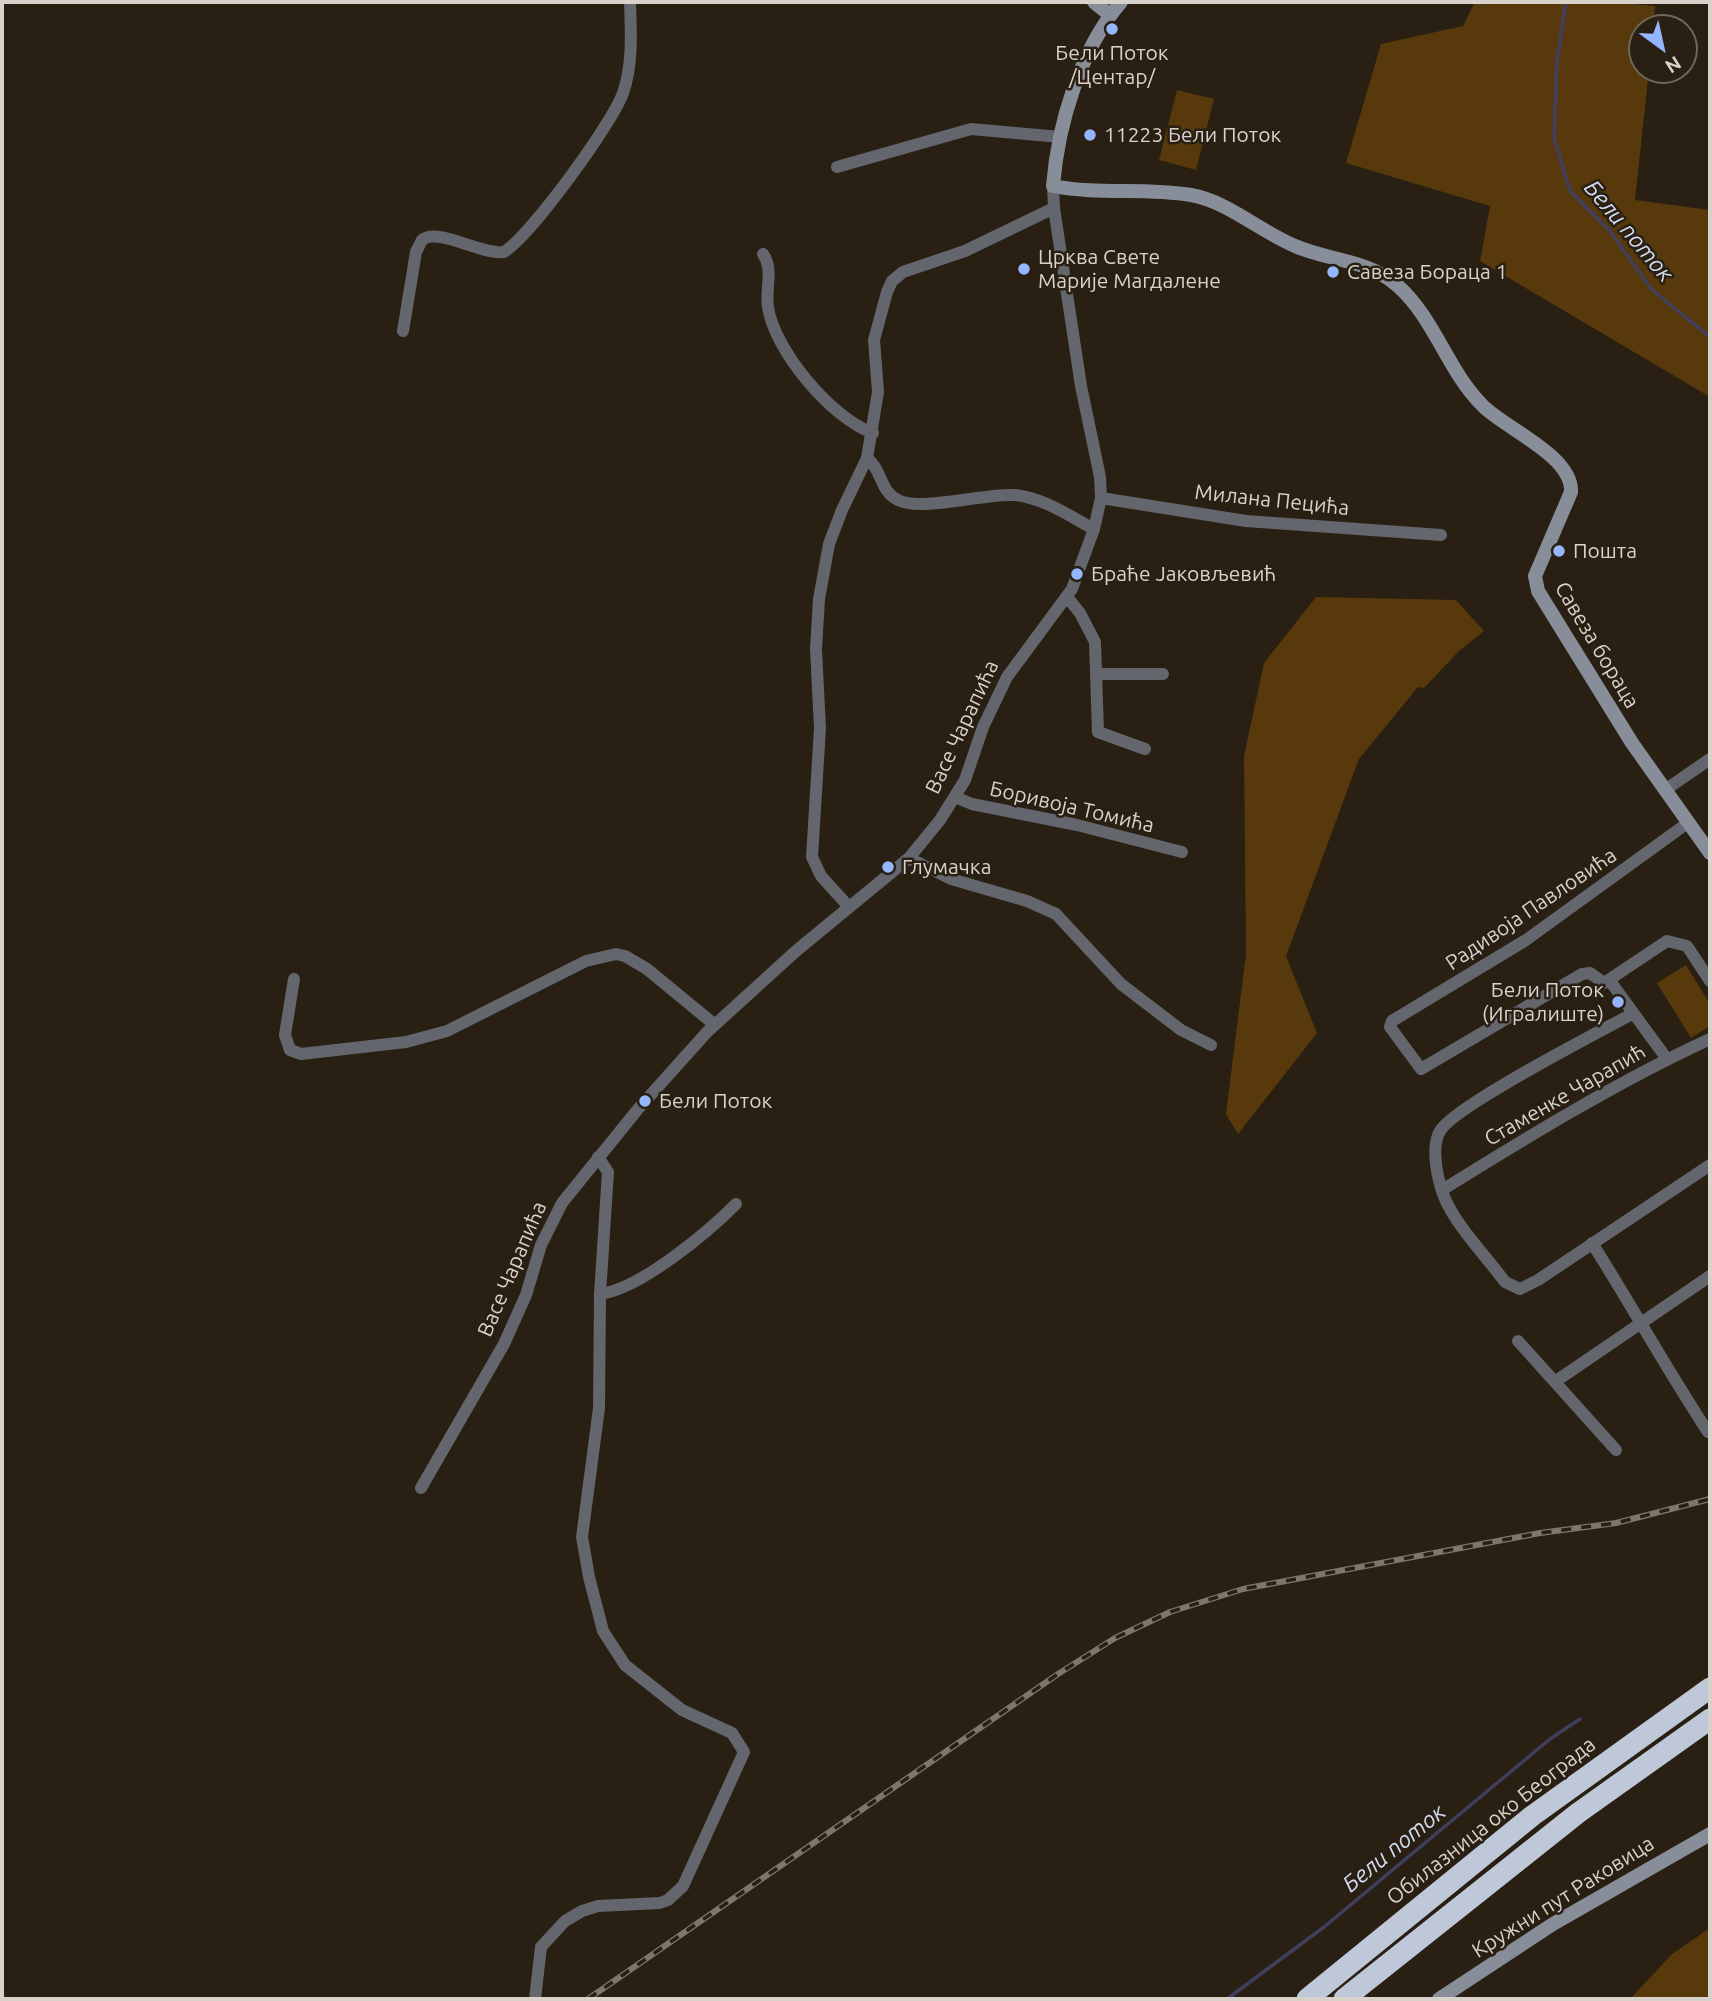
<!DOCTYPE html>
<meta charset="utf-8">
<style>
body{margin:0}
#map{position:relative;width:1712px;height:2001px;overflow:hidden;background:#291f13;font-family:Ubuntu,sans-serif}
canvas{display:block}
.frame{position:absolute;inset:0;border:4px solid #d9d2ca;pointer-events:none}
.north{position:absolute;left:1628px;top:14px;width:70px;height:70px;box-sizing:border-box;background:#291f13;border:2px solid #6f675c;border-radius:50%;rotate:147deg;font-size:19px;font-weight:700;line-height:28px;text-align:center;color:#d9d2ca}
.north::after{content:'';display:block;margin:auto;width:24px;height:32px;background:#95b6fd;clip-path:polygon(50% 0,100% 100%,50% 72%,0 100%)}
</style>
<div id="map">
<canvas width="1712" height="2001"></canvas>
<div class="frame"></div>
<div class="north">N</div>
</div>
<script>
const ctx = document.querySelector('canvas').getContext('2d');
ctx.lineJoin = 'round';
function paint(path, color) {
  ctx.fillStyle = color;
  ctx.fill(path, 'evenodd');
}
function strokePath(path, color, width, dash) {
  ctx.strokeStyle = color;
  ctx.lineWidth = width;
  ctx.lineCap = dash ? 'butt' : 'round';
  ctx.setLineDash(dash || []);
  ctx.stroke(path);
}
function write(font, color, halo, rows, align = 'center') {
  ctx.font = font + ' Ubuntu,sans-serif';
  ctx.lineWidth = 5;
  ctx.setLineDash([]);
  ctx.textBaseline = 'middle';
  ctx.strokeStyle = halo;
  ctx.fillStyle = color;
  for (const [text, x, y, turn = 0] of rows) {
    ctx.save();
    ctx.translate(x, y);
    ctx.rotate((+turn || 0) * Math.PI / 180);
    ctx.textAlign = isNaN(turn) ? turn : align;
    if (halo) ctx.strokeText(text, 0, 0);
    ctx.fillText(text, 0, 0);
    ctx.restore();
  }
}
const green = new Path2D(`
 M1475 2H1612L1655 6 1653 28H1642V70H1649L1635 200 1710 210V397L1480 261 1490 206 1346 163 1381 44 1463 26Z
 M1177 90 1214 99 1196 170 1159 160Z
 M1316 597 1456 600 1484 631 1459 651 1424 688 1418 687 1359 759 1286 956 1317 1033 1238 1134 1226 1114 1246 954 1244 756 1264 663Z
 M1686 965 1710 1004V1026L1691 1038 1657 983Z
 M1710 1928V1999H1630L1672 1954Z`);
const stream = new Path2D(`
 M1566 2 1557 60 1554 138 1570 191 1609 230 1652 290 1710 337
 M1227 1999 1324 1927 1550 1739 1580 1719`);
const street = new Path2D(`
 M837 167 971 129 1060 137
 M763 254C774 270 765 289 768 307 774 350 832 419 873 433
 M403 331 416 252 422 240C438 227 481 255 504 252 531 235 612 124 623 93 633 65 631 31 630 2
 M867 458C882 469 880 492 898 500 921 512 984 493 1015 495 1044 498 1069 516 1094 529
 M1101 498 1246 521 1441 535
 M1067 597 1080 613 1095 642 1098 732 1145 749
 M1099 674H1163
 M1665 790 1710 759
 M955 797 972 804 1077 825 1182 852
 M1689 822 1526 940 1392 1021 1390 1027 1421 1069 1582 974 1590 973 1604 983 1667 941 1687 946 1710 981
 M909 858 951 879 1027 901 1056 914 1121 984 1181 1030 1211 1045
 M849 907 821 876 812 857 820 728 816 649 819 599 829 544 842 510 867 458 878 392 874 340 887 292 892 281 903 272 965 251 1054 208
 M294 979 285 1035 290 1050 301 1054 406 1042 447 1031 586 961 616 954 625 956 647 969 715 1025
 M1610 981 1667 1059
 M1632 1014C1599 1032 1454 1106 1440 1131 1430 1148 1438 1182 1445 1199 1458 1228 1486 1256 1505 1282L1520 1289 1538 1280 1710 1165
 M1442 1190C1529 1136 1617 1082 1710 1039
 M1592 1243C1632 1306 1667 1370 1708 1432
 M600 1294C640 1289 707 1233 736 1204
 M1518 1341 1616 1450
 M1556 1381 1710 1276
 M421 1488 504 1344 526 1295 541 1245 562 1203 638 1109 707 1032 796 951 909 858 940 820 965 780 983 727 1007 677 1072 589 1094 529 1101 498 1100 477 1081 386 1054 208 1053 186
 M535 1999 541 1947 565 1921 582 1911 598 1906 660 1903 668 1900 683 1886 744 1752 732 1733 682 1710 625 1665 603 1631 589 1577 582 1537 599 1408 600 1294 608 1172 598 1157`);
const secondary = new Path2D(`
 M1094 2 1110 15
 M1121 2C1080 50 1058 124 1053 186 1099 195 1145 187 1191 195 1227 201 1261 232 1295 246 1329 261 1368 259 1398 286 1435 319 1448 372 1483 406 1506 429 1573 456 1571 492L1535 576 1538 591 1632 743 1710 853
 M1439 1999 1553 1924 1710 1834`);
const highway = new Path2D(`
 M1307 1999 1532 1816 1710 1688
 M1344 1999 1578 1813 1710 1719`);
const rail = new Path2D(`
 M588 1999 1058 1674 1115 1638 1170 1612 1243 1589 1540 1533 1616 1523 1710 1499`);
const markers = [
 [1112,29,7,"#95b6fd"],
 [1090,135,7,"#95b6fd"],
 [1024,269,7,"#95b6fd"],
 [1333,272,7,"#95b6fd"],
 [1559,551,7,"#95b6fd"],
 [1077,574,7,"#95b6fd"],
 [888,867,7,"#95b6fd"],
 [1618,1002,7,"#95b6fd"],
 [645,1101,7,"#95b6fd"]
];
const poiNames = [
 ["Бели Поток",1112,53,"center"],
 ["/Центар/",1112,77,"center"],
 ["11223 Бели Поток",1104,135],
 ["Црква Свете",1038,257],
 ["Марије Магдалене",1038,281],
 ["Савеза Бораца 1",1347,272],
 ["Пошта",1573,551],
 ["Браће Јаковљевић",1091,574],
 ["Глумачка",902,867],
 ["Бели Поток",1604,990,"right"],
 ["(Игралиште)",1604,1014,"right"],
 ["Бели Поток",659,1101]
];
const streetNames = [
 ["Милана Пецића",1272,500,6],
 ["Савеза бораца",1597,645,59],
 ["Васе Чарапића",962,727,-65],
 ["Боривоја Томића",1072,807,13],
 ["Радивоја Павловића",1531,909,-34],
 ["Стаменке Чарапић",1565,1095,-30],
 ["Васе Чарапића",512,1269,-67],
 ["Обилазница око Београда",1491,1821,-38],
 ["Кружни пут Раковица",1563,1897,-32]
];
const waterNames = [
 ["Бели поток",1629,231,50],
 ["Бели поток",1394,1848,-39]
];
paint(green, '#57390b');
strokePath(stream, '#413f5e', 3.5);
strokePath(street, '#63666d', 12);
strokePath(secondary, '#888e99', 14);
strokePath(highway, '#bfc8d9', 21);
strokePath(rail, '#7e756b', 6);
strokePath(rail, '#291f13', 3.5, [10]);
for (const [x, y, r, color] of markers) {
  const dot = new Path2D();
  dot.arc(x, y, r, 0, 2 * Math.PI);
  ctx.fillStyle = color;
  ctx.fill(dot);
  strokePath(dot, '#291f13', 2.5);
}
write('21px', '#d9d2ca', '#291f13', poiNames, 'left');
write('21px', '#d9d2ca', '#291f13', streetNames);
write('italic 23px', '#d2dcf0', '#291f13', waterNames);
</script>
